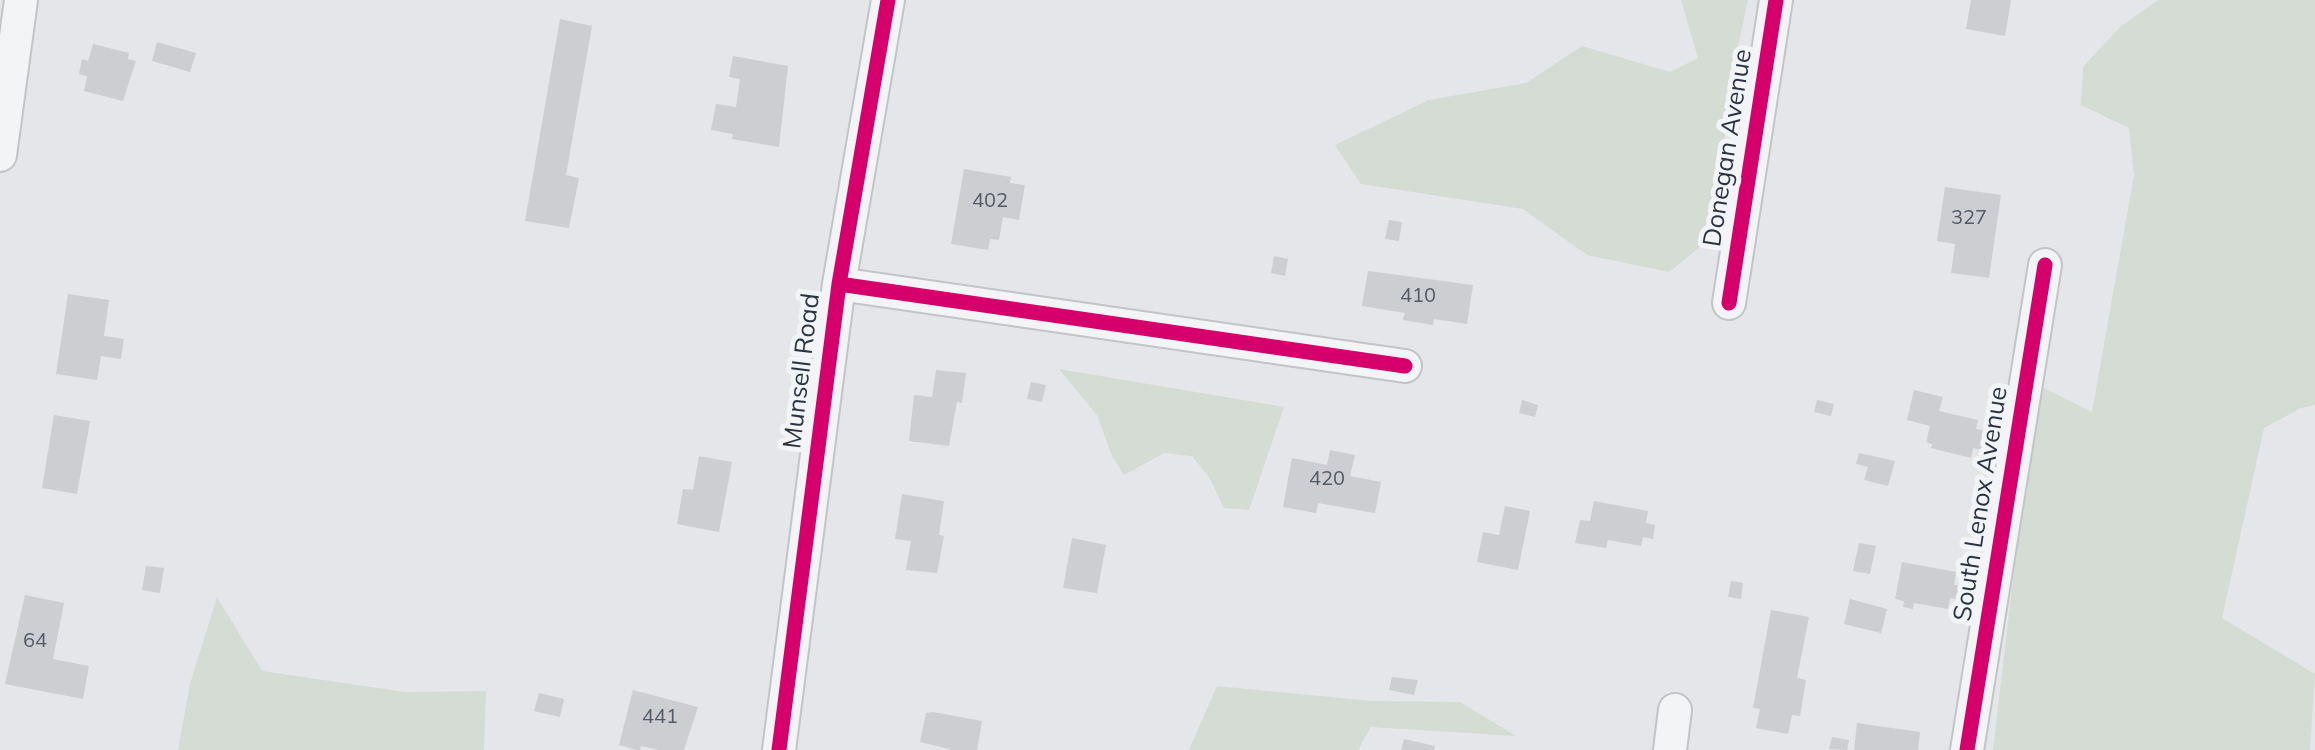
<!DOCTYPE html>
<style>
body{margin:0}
canvas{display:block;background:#e4e6e9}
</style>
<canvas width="2315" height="750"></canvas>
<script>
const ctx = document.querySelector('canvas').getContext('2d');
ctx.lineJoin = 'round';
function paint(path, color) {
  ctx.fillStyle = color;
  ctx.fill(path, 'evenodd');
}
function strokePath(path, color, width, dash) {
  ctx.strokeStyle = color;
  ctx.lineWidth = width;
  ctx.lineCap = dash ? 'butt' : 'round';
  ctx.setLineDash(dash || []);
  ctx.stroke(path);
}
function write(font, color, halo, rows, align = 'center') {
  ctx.font = font + ' Mulish,sans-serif';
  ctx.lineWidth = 10;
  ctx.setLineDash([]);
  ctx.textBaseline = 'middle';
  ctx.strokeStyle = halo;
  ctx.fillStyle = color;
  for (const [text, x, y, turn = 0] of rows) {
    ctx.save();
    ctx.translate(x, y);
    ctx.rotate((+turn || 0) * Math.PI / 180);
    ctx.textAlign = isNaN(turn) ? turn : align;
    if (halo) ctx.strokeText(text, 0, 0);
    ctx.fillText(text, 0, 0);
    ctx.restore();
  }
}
const green = new Path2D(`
 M1681 0H1748L1736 56 1711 238 1669 272 1587 255 1523 209 1361 184 1335 145 1429 100 1526 83 1582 46 1670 72 1698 58Z
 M2158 0H2315V405L2301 408 2264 428 2222 618 2315 674 2310 750H1993L2036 384 2092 412 2134 175 2129 128 2081 105 2083 67 2120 27Z
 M1059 369 1284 407 1249 510 1224 508 1209 477 1192 456 1164 453 1124 475 1112 456 1097 415Z
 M217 597 262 671 405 692 486 691 484 750H178L190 684Z
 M1217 686 1371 701 1460 702 1516 736 1371 727 1358 750H1189Z`);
const building = new Path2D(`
 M1971 0H2011L2005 36 1966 29Z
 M560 19 592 26 566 175 579 178 569 228 525 221Z
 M157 42 196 53 190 72 152 61Z
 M93 44 129 53 128 59 136 61 123 101 84 91 87 76 79 74 82 59 88 61Z
 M733 56 788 66 779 147 732 139 733 134 711 130 716 104 736 107 740 79 729 77Z
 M964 169 1011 177 1010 183 1025 185 1019 220 1003 217 999 240 990 239 988 250 951 244Z
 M1945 187 2001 195 1989 278 1951 273 1955 244 1937 241Z
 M1389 220 1402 222 1399 241 1385 239Z
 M1274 256 1288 259 1285 276 1271 273Z
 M1368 271 1473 285 1467 324 1434 319 1433 325 1403 320 1405 313 1362 306Z
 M68 294 109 300 104 336 124 339 121 359 101 356 97 380 56 374Z
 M936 370 966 373 962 403 957 402 949 446 909 441 914 395 932 397Z
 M1031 382 1046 385 1042 402 1027 399Z
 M1914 390 1943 397 1939 411 1978 420 1976 429 1986 431 1982 450 1973 448 1971 458 1931 448 1932 444 1926 442 1930 426 1907 420Z
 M1522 400 1538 405 1535 417 1519 413Z
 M1817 400 1834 404 1831 416 1814 412Z
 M54 415 90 421 77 494 42 488Z
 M1330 450 1355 455 1350 476 1381 482 1375 513 1318 503 1316 513 1283 507 1292 458 1327 465Z
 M1859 453 1895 461 1888 486 1864 480 1868 467 1856 464Z
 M699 456 732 462 719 532 677 524 683 489 693 490Z
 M902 494 944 501 939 535 944 536 937 573 906 570 911 541 895 539Z
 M1594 501 1648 511 1646 523 1655 525 1653 539 1643 537 1641 546 1608 540 1606 548 1575 543 1580 520 1590 521Z
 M1505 506 1530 511 1518 570 1477 562 1483 532 1499 535Z
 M1072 538 1106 545 1097 593 1063 588Z
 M1859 543 1876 546 1870 574 1853 571Z
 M1902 562 1956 572 1954 585 1962 586 1960 600 1950 598 1948 609 1914 603 1913 609 1903 607 1904 601 1895 599Z
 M146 566 164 568 160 593 142 590Z
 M1731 581 1743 583 1741 599 1728 597Z
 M25 595 64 603 53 659 89 666 83 699 5 684Z
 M1850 599 1887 609 1881 633 1844 624Z
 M1771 610 1809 617 1797 678 1806 680 1800 716 1792 715 1788 734 1756 728 1760 709 1753 708Z
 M1392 677 1418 680 1414 695 1389 690Z
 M633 690 698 707 684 750H659L641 746 640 750H636L619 745Z
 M539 693 564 699 560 717 534 711Z
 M933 712 982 721 977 750H953L920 742 926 713Z
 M1857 723 1920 732 1918 750H1854Z
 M1832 737 1849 740 1847 750 1829 749Z
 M1404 739 1435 746 1434 750H1401Z`);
const minor = new Path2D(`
 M0 155 21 0
 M839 284 1405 366
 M1729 303 1776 0
 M779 750 839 284 888 0
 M1670 750 1675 710
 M1967 750 2045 265`);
const cycleway = new Path2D(`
 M839 284 1405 366
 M1729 303 1776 0
 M779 750 839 284 888 0
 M1967 750 2045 265`);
const numberNames = [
 ["402",990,201],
 ["327",1969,218],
 ["410",1418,296],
 ["420",1327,479],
 ["64",35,641],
 ["441",660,717]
];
const streetNames = [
 ["Donegan Avenue",1728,148,-81],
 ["Munsell Road",802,371,-83],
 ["South Lenox Avenue",1981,504,-81]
];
paint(green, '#d4dcd4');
paint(building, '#ccced1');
strokePath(minor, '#c2c4c7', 36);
strokePath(minor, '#f3f4f6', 32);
strokePath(cycleway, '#d6006c', 15);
write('20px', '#535a67', null, numberNames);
write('25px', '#2a3343', '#f2f4f8', streetNames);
</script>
